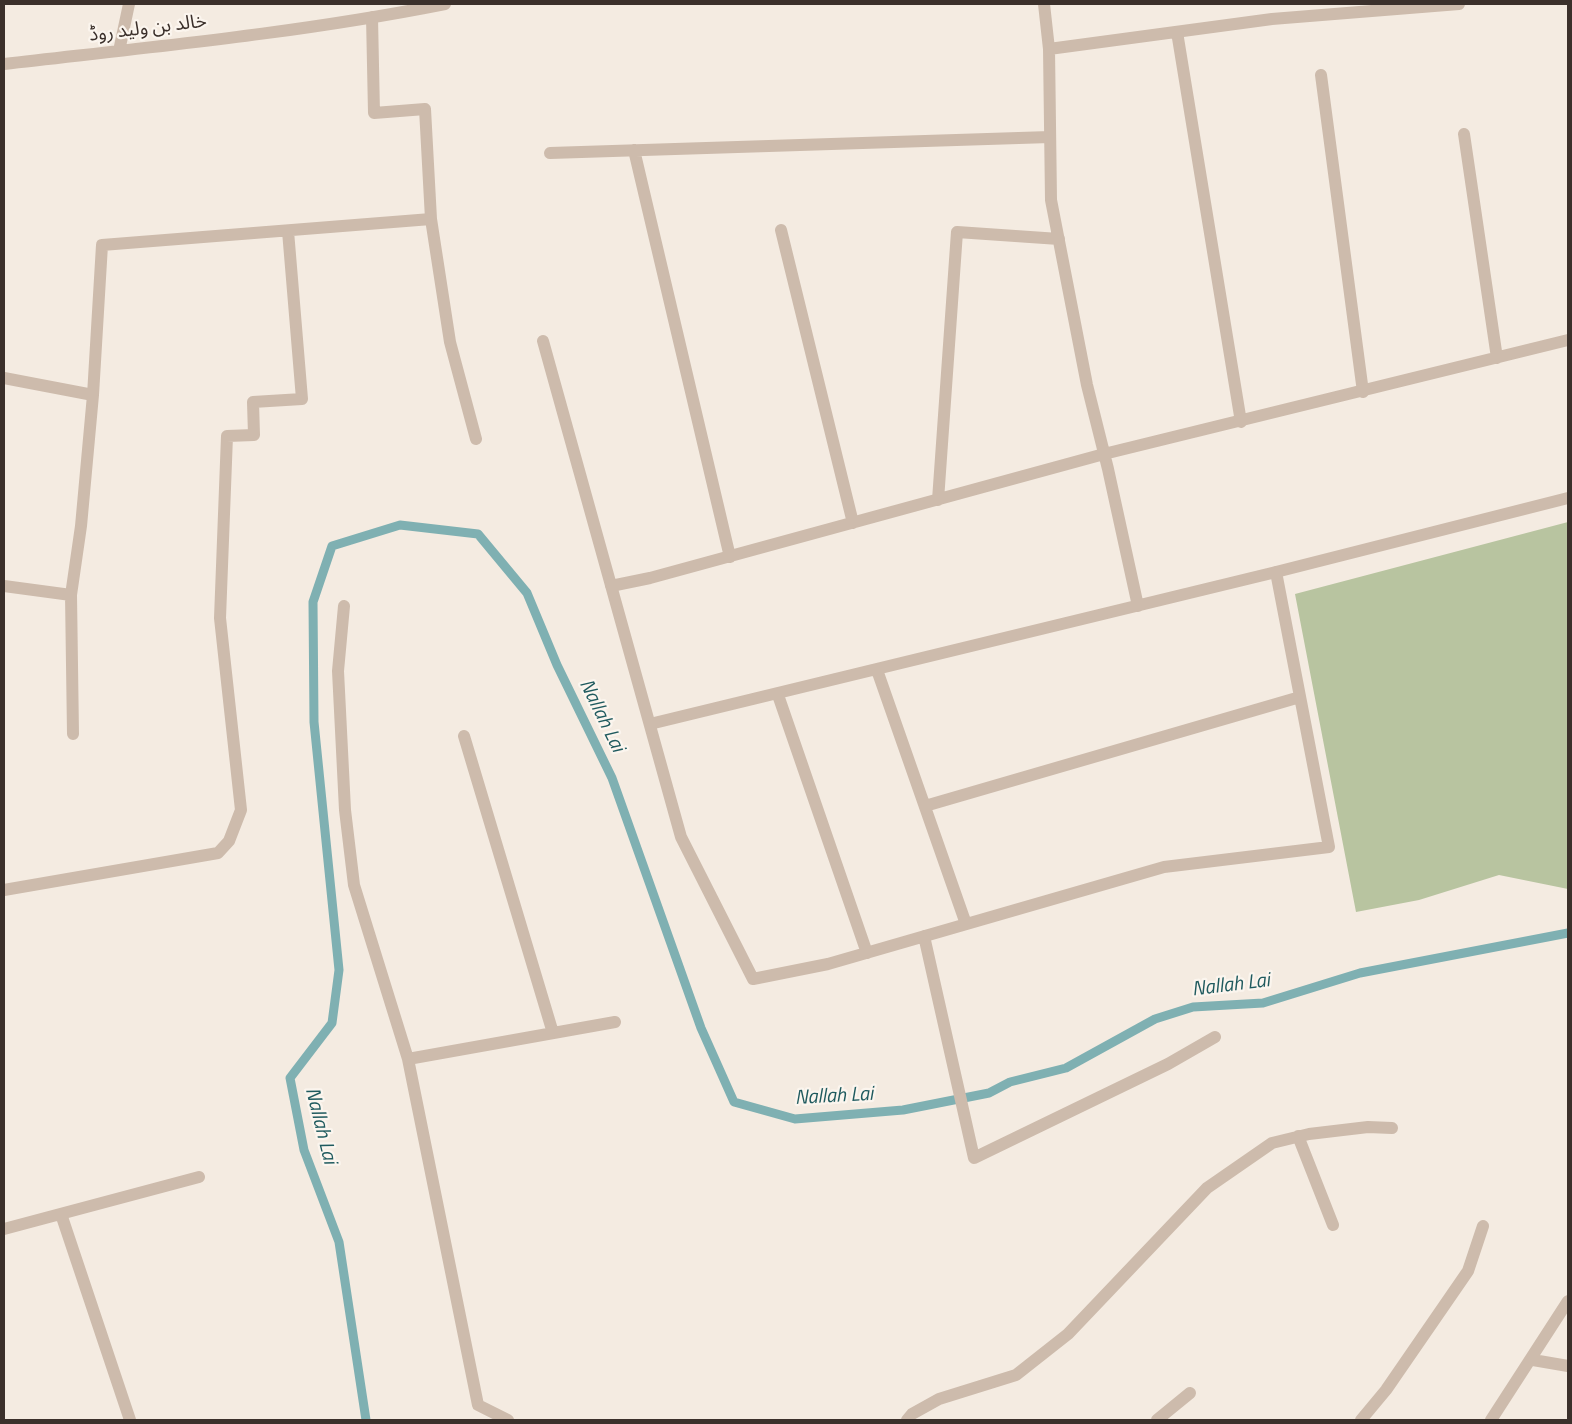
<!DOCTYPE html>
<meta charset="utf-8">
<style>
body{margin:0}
#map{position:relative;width:1572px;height:1424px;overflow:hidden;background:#f4ebe1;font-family:"Titillium Web",sans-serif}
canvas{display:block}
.frame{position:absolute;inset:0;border:5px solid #3b302b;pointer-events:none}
</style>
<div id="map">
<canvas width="1572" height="1424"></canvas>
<div class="frame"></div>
</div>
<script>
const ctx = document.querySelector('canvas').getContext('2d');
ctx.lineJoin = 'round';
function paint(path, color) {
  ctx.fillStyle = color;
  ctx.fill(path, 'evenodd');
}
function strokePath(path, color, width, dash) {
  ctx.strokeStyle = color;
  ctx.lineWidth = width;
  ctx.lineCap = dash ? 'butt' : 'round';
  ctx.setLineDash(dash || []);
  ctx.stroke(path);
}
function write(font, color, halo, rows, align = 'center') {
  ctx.font = font + ' "Titillium Web","Noto Sans Arabic",sans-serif';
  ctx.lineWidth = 4.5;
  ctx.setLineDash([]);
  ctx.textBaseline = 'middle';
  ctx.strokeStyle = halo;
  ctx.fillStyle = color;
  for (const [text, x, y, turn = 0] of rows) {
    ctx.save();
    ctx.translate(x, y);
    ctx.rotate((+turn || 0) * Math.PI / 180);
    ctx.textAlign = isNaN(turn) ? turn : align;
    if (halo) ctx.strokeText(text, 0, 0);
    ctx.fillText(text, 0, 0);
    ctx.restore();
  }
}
const green = new Path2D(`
 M1568 522V889L1499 875 1419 900 1356 912 1295 594Z`);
const stream = new Path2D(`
 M366 1420 339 1242 304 1150 290 1078 332 1023 339 970 314 722 313 602 332 546 400 525 478 534 527 593 557 665 612 778 701 1028 734 1102 795 1119 903 1110 989 1093 1010 1082 1066 1068 1155 1019 1193 1007 1263 1003 1360 973 1568 933`);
const minor = new Path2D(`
 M1044 4 1049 49 1051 200 1087 385 1108 469 1138 606
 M372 17 374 113 425 109 431 219 450 342 476 439
 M1177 32 1241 422
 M1049 49 1272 19 1459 4
 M119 51 129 4
 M4 64C151 47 299 33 445 4
 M1321 75 1363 392
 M1464 134 1497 358
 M634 150 730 557
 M550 153 1050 137
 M781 230 853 523
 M543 341 681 837 753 979 828 964 1164 867 1329 847 1276 572
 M4 378 93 395
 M938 500 957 232 1059 239
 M4 586 71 595
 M611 586 650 578 1104 454 1568 340
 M344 606 338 671 345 810 354 885 408 1059 478 1405 508 1420
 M877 670 966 924
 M778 695 867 953
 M650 724 1276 572 1568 498
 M73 734 71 595 81 526 93 395 102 245 431 219
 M464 736 553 1033
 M925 806 1300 697
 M4 890 218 853 229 841 241 810 220 618 227 436 254 435 253 402 302 399 288 231
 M924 936 974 1158 1168 1064 1215 1037
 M408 1059 615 1022
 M1298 1136 1333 1225
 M61 1214 130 1420
 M4 1229 199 1177
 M1533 1360 1568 1366
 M907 1420 912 1414 939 1399 1016 1375 1068 1334 1207 1188 1272 1143 1309 1134 1368 1127 1392 1128
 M1157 1420 1190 1393
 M1361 1420 1386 1390 1468 1271 1483 1226
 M1491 1420 1568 1301`);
const streetNames = [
 ["خالد بن ولید روڈ",148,29,-7]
];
const waterNames = [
 ["Nallah Lai",601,716,64],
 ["Nallah Lai",1231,986,-7],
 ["Nallah Lai",834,1097,-3],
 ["Nallah Lai",320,1126,76]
];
paint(green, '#b8c4a0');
strokePath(stream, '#7fb0b2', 9);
strokePath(minor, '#cdbbac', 12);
write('19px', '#3b302b', '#fbf5ee', streetNames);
write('italic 20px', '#1f5a5e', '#fbf5ee', waterNames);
</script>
